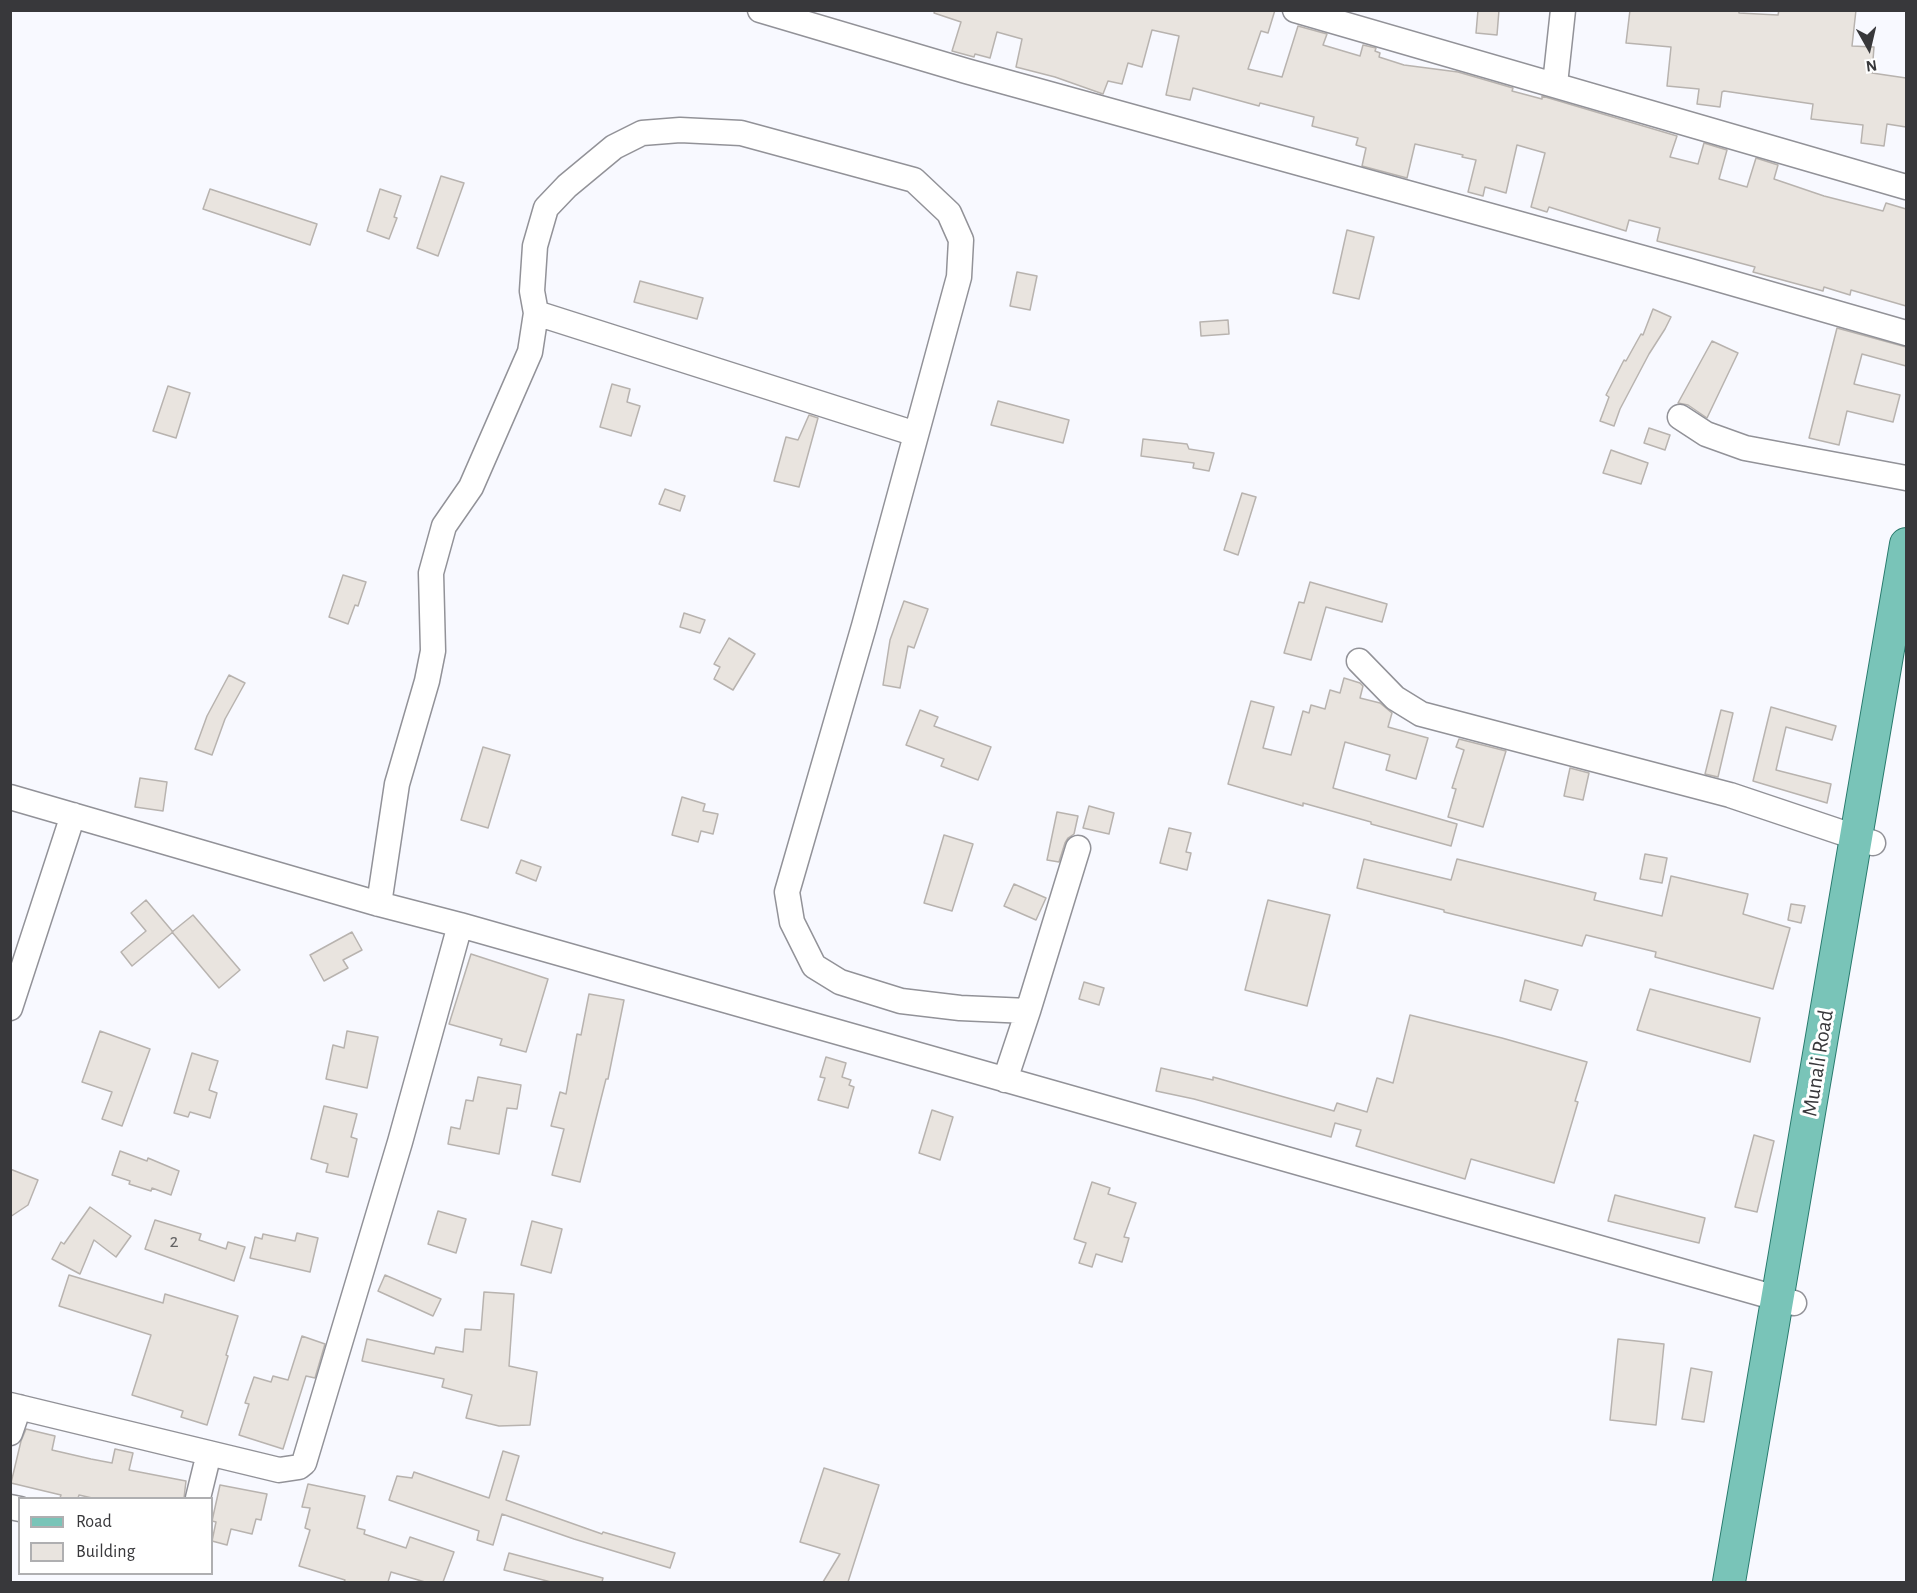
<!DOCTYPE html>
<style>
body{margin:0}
#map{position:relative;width:1917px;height:1593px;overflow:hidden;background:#f8f9ff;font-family:"Alegreya Sans",sans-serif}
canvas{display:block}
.frame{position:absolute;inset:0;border:12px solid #38383b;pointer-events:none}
.legend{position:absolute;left:18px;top:1497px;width:195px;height:78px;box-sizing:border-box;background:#fff;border:2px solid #afafb1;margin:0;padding:8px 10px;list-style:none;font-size:18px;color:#38383b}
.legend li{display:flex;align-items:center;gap:12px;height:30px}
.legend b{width:30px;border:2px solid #afafb1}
.north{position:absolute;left:1839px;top:18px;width:60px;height:60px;-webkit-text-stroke:4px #fff;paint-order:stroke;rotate:172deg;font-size:16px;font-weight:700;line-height:24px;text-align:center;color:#38383b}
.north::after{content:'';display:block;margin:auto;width:21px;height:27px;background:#38383b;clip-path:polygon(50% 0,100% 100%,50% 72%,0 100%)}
</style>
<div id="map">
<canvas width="1917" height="1593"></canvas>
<div class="frame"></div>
<ul class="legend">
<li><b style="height:8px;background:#79c4b8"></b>Road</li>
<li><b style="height:16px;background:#e9e4df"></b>Building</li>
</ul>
<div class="north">N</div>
</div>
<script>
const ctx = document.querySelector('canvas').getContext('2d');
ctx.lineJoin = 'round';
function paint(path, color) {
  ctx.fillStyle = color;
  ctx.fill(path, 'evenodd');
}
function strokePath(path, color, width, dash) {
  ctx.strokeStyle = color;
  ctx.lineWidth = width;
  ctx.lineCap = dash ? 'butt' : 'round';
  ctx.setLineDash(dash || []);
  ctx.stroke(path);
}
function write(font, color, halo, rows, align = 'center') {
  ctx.font = font + ' "Alegreya Sans",sans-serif';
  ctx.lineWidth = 6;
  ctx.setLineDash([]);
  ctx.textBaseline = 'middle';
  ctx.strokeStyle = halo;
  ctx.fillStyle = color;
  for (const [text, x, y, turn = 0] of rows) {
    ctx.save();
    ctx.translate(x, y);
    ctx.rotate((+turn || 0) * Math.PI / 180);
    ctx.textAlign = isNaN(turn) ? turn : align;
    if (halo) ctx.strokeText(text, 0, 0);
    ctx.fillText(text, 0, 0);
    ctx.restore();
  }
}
const building = new Path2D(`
 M935 10H1275L1268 33 1261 31 1248 69 1282 77 1298 26 1327 34 1323 45 1360 56 1363 45 1376 48 1375 51 1380 53 1379 57 1404 65 1458 72 1513 88 1512 91 1542 99V96L1677 136 1670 157 1698 164 1704 143 1727 150 1719 179 1747 187 1756 158 1778 165 1774 179 1824 196 1883 211 1886 203 1906 209V306L1851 290 1850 295 1824 287 1823 291 1753 272 1755 267 1657 241 1660 228 1629 220 1626 231 1549 207 1547 212 1531 207 1545 153 1517 145 1506 193 1485 187 1483 196 1468 192 1476 160 1462 157 1463 155 1415 144 1407 178 1362 166 1366 148 1356 145 1358 138 1312 126 1314 117 1260 103 1259 106 1193 88 1190 100 1166 95 1179 36 1152 30 1142 67 1128 63 1122 84 1108 81 1103 94 1055 77 1016 67 1022 39 997 32 990 58 975 54 974 57 952 51 961 22 934 13Z
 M1478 10H1499L1497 35 1476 33Z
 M1630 10H1739V13L1778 15 1779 10H1856L1852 46 1874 47 1872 73 1906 78V127L1887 124 1884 146 1861 143 1863 125 1811 119 1813 104 1724 91 1722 92 1720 107 1697 104 1699 89 1667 86 1671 47 1626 43Z
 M441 176 464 183 438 256 417 248Z
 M210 189 317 224 310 245 203 209Z
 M380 189 401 196 394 217 397 218 389 239 367 231Z
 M1347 230 1374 237 1359 299 1333 293Z
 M1017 272 1037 276 1030 310 1010 306Z
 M640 281 703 298 697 319 634 302Z
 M1653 309 1671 317 1665 329 1649 354 1620 409 1614 426 1600 421 1609 397 1606 395 1624 360 1626 361 1641 334 1643 335Z
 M1228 320 1229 334 1201 336 1200 322Z
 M1837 328 1906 347V366L1862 354 1854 384 1900 395 1893 422 1847 411 1839 445 1809 438Z
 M1712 341 1738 353 1707 418 1688 405 1678 403Z
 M612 384 630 389 627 402 640 406 631 436 600 427Z
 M168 386 190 393 176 438 153 431Z
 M998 401 1069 420 1063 443 991 425Z
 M809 415 818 418 799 487 774 481 786 437 798 440Z
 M1649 428 1670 435 1665 450 1644 443Z
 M1143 439 1187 444 1189 449 1214 453 1209 471 1193 468 1194 463 1141 456Z
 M1611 450 1648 463 1641 484 1603 473Z
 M665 489 685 496 680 511 659 504Z
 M1242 493 1256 497 1238 555 1224 550Z
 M343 575 366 582 358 606 355 605 348 624 329 617Z
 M1310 582 1387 604 1382 622 1326 607 1311 660 1284 653 1299 602 1304 603Z
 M904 601 928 609 914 648 908 646 900 688 883 685 890 640Z
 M684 613 705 620 700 633 680 627Z
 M729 638 755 654 733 690 714 679 720 667 714 664Z
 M229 675 245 683 225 719 212 755 195 749 207 716Z
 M1344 678 1360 683 1363 686 1360 698 1380 703 1392 713 1388 727 1428 738 1416 779 1386 770 1390 755 1345 742 1333 788 1457 824 1451 846 1371 824V822L1303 803V806L1228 784 1251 701 1274 707 1263 748 1291 755 1303 711 1309 713 1311 705 1325 709 1330 690 1340 693Z
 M1771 707 1836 726 1832 740 1786 727 1776 770 1831 784 1827 803 1753 781Z
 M920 710 938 717 934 726 991 747 978 780 941 766 944 759 906 745Z
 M1721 710 1733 713 1718 777 1705 774Z
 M1459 739 1506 751 1483 827 1448 817 1456 789 1452 788 1464 750 1456 747Z
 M483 747 510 755 488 828 461 820Z
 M1570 768 1589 773 1583 800 1564 796Z
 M140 778 167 782 163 811 135 807Z
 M682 797 705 804 703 811 718 814 713 834 701 831 698 842 672 835Z
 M1089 806 1114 813 1109 834 1083 828Z
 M1057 812 1078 816 1074 834 1068 838 1065 843 1059 862 1047 860Z
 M1169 828 1191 833 1186 852 1191 853 1187 870 1160 863Z
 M944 835 973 844 952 911 924 903Z
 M1645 854 1667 858 1662 883 1640 879Z
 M1364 859 1451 880 1457 859 1596 893 1594 900 1662 916 1671 876 1748 894 1743 914 1790 928 1773 989 1655 957 1656 952 1586 935 1582 946 1444 912V910L1357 888Z
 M521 860 541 867 536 881 516 873Z
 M1014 884 1046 898 1036 920 1004 906Z
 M146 900 173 932 132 966 121 952 146 931 131 913Z
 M1268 900 1330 915 1307 1006 1245 990Z
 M1791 904 1805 906 1801 923 1788 920Z
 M193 915 240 970 219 988 172 932Z
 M352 932 362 950 343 960 348 968 324 981 310 955Z
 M471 954 548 979 526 1052 500 1045 502 1039 449 1024Z
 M1525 980 1558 990 1551 1010 1520 1001Z
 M1084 982 1104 988 1099 1005 1079 999Z
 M1650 989 1760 1018 1750 1062 1637 1030Z
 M589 994 624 1000 608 1079H606L580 1182 552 1175 564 1129 551 1126 560 1092 566 1094 577 1034 581 1035Z
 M1410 1015 1502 1038 1587 1062 1575 1101 1578 1102 1554 1183 1471 1159 1465 1179 1356 1146 1361 1130 1335 1123 1331 1137 1194 1099 1156 1091 1161 1068 1213 1080V1077L1334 1111 1337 1103 1367 1112 1377 1078 1393 1083Z
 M100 1031 150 1049 122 1126 102 1119 112 1092 82 1082Z
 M347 1031 378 1037 367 1088 326 1079 333 1045 344 1048Z
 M192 1053 218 1061 209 1090 217 1093 210 1118 190 1112 188 1117 174 1113Z
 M826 1057 846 1063 842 1077 851 1080 849 1085 854 1087 848 1108 818 1100 825 1078 820 1077Z
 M478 1077 521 1085 517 1109 507 1108 499 1154 448 1144 451 1127 460 1129 466 1100 473 1101Z
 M324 1106 357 1114 351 1137 357 1139 348 1177 326 1172 328 1164 311 1159Z
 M932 1110 953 1117 940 1160 919 1153Z
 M1754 1135 1774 1141 1757 1212 1735 1207Z
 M120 1151 147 1161 148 1158 179 1171 171 1195 152 1188 151 1191 129 1184 130 1181 112 1175Z
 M10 1169 38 1180 28 1205 10 1217Z
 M1092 1182 1110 1188 1108 1194 1136 1203 1124 1237 1129 1238 1122 1262 1096 1254 1092 1267 1079 1263 1086 1243 1074 1239Z
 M1615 1195 1705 1218 1699 1243 1608 1221Z
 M90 1207 131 1236 116 1257 94 1240 80 1274 52 1259 61 1242 64 1244Z
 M438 1211 466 1219 456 1253 428 1244Z
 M155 1220 201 1234 199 1240 226 1249 228 1242 245 1247 234 1281 145 1249Z
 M532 1221 562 1229 551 1273 521 1265Z
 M297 1233 318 1238 310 1272 250 1258 255 1237 262 1239 263 1234 295 1241Z
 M69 1275 163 1303 165 1294 238 1316 226 1355 228 1356 207 1425 181 1417 183 1411 132 1395 151 1335 59 1306Z
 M385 1275 441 1299 433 1316 378 1291Z
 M484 1292 514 1294 509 1366 537 1372 530 1425 499 1426 466 1418 472 1395 442 1387 444 1379 362 1361 367 1339 434 1354 436 1347 463 1352 465 1329 481 1330Z
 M302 1336 325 1344 315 1378 306 1376 283 1449 239 1435 249 1404 245 1403 254 1377 271 1382 273 1376 288 1380Z
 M1618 1339 1664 1344 1656 1425 1610 1420Z
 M1691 1368 1712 1372 1704 1422 1682 1419Z
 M26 1429 55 1436 52 1450 91 1459 112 1463 115 1449 133 1453 129 1470 186 1481 184 1498H92L79 1495 78 1498H60L61 1495 11 1483 21 1441Z
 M503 1451 519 1456 506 1500 602 1534 603 1532 675 1553 670 1568 574 1539 502 1514 493 1545 477 1540 479 1531 389 1500 397 1476 412 1478 414 1472 489 1498Z
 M824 1468 879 1485 848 1582H823L840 1554 800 1542Z
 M308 1484 365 1496 357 1528 365 1530 364 1534 406 1548 410 1537 454 1552 443 1582H425L391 1572 388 1582H344L345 1580 299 1566 310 1530 305 1528 310 1508 302 1507Z
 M220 1485 267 1494 261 1520 256 1519 252 1534 231 1529 227 1545 212 1541 216 1522 212 1521Z
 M509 1553 603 1578 602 1582H551L504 1570Z`);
const minor = new Path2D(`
 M760 10 966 71 1690 271 1906 333
 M1295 10 1906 187
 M1555 84 1563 10
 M536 313 916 434
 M1680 417 1706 434 1745 448 1906 478
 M1359 661 1395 698 1421 714 1730 795 1873 843
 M10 797 379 904 460 925 1794 1303
 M379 904 397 784 427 681 433 651 431 573 444 526 471 487 530 352 536 313 532 291 535 246 546 208 567 186 614 147 642 133 680 130 741 133 914 180 949 213 961 240 959 277 864 626 787 892 792 922 814 966 840 982 901 1001 960 1008 1028 1011
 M10 1008 73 815
 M1005 1080 1028 1011 1078 848
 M10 1405 279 1470 299 1467 304 1463 400 1142 460 925
 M10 1433 19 1407
 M198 1498 209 1453
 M10 1507 20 1509`);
const major = new Path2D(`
 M1729 1582 1906 544`);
const numberNames = [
 ["2",174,1241]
];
const streetNames = [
 ["Munali Road",1818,1063,-81]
];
paint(building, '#e9e4df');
strokePath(building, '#b8b3af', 1.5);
strokePath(minor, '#929298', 27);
strokePath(major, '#287a6d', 34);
strokePath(minor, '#fff', 24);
strokePath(major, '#79c4b8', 32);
write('20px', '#646364', null, numberNames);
write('22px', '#38383b', '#fff', streetNames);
</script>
